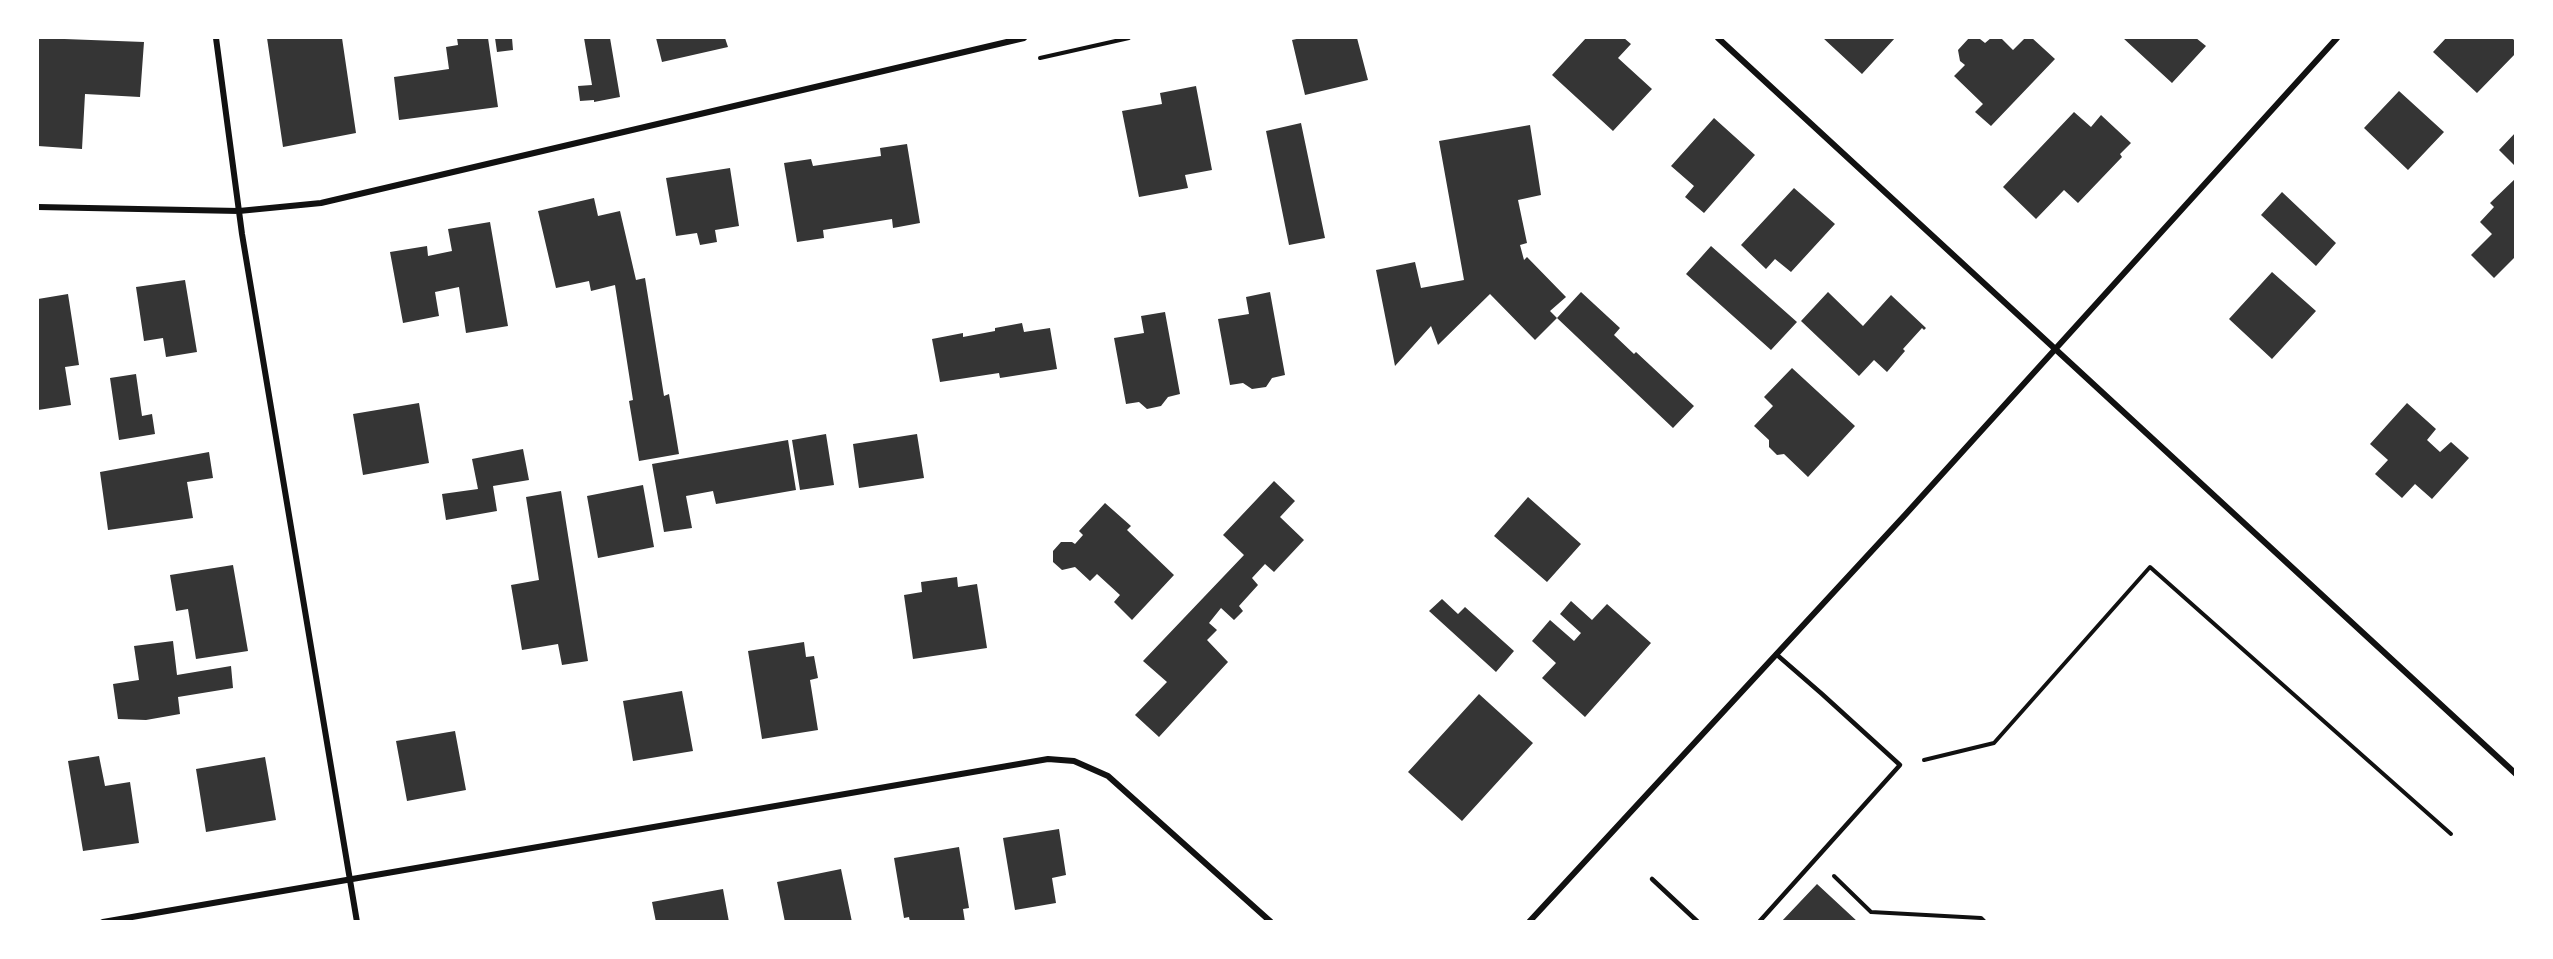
<!DOCTYPE html>
<style>
body{margin:0}
#map{position:relative;width:2553px;height:959px;overflow:hidden;background:#fff;font-family:Montserrat,sans-serif}
canvas{display:block}
.frame{position:absolute;inset:0;border:39px solid #fff;pointer-events:none}
</style>
<div id="map">
<canvas width="2553" height="959"></canvas>
<div class="frame"></div>
</div>
<script>
const ctx = document.querySelector('canvas').getContext('2d');
ctx.lineJoin = 'round';
function paint(path, color) {
  ctx.fillStyle = color;
  ctx.fill(path, 'evenodd');
}
function strokePath(path, color, width, dash) {
  ctx.strokeStyle = color;
  ctx.lineWidth = width;
  ctx.lineCap = dash ? 'butt' : 'round';
  ctx.setLineDash(dash || []);
  ctx.stroke(path);
}
const building = new Path2D(`
 M38 38 144 42 140 97 85 94 82 149 38 146Z
 M267 38H342L356 133 283 147Z
 M457 38H488L498 107 399 120 394 77 449 69 446 47 458 45Z
 M495 38H512L513 50 497 52Z
 M584 38H610L620 97 594 102V100L580 101 578 86 592 85Z
 M656 38H725L728 47 662 62Z
 M1301 38H1357L1368 80 1305 95 1292 40Z
 M1586 38H1624L1631 44 1618 58 1652 89 1613 131 1552 75Z
 M1823 38H1895L1862 74Z
 M1969 38 1980 39 1985 43 1991 38H2001L2013 50 2025 38H2032L2055 59 1991 126 1975 112 1983 104 1954 76 1965 65 1960 61 1958 50Z
 M2123 38H2196L2206 46 2172 83Z
 M2446 38H2511L2516 41V53L2477 93 2433 52Z
 M1196 86 1212 170 1185 175 1188 188 1139 197 1122 111 1162 104 1160 93Z
 M2399 91 2444 132 2408 170 2364 128Z
 M2074 112 2091 127 2101 115 2131 143 2120 154 2122 157 2078 203 2064 190 2036 219 2003 187Z
 M1714 118 1755 155 1704 213 1685 197 1694 186 1671 166Z
 M1301 123 1325 238 1289 245 1266 131Z
 M1530 125 1541 195 1518 200 1527 243 1520 245 1524 260 1527 257 1566 297 1550 311 1557 318 1535 340 1490 294 1438 345 1431 326 1395 366 1376 270 1415 262 1421 288 1464 280 1439 141Z
 M2516 132V167L2499 150Z
 M907 144 920 223 893 228 892 219 823 230 824 238 797 242 784 163 811 159 813 166 881 156 880 148Z
 M730 168 739 226 715 230 717 242 700 245 697 233 676 236 666 178Z
 M2516 178V256L2494 278 2471 255 2492 234 2480 222 2494 207 2490 203Z
 M1794 188 1835 224 1791 272 1775 259 1766 269 1741 245Z
 M2282 192 2336 243 2316 266 2261 215Z
 M594 198 598 216 620 211 636 280 645 278 664 396 669 394 679 454 639 461 629 401 633 400 615 285 591 291 589 281 556 288 538 211Z
 M490 222 508 326 466 333 459 287 435 292 439 316 403 323 390 252 427 246 428 256 452 251 448 229Z
 M1711 246 1797 322 1771 350 1686 274Z
 M2272 272 2316 311 2272 359 2229 319Z
 M185 280 197 352 166 357 163 338 144 341 136 287Z
 M1270 292 1285 375 1272 378 1266 387 1252 389 1243 383 1230 385 1218 319 1249 314 1246 297Z
 M1581 292 1620 328 1614 335 1634 354 1636 352 1694 406 1673 428 1557 318Z
 M1828 292 1863 326 1891 295 1926 328 1924 330 1922 328 1903 349 1905 351 1887 372 1874 360 1859 376 1801 321Z
 M68 294 79 365 65 367 71 405 38 410V299Z
 M1165 312 1180 394 1168 397 1161 406 1147 409 1139 402 1126 404 1114 338 1144 333 1141 316Z
 M1022 323 1024 332 1050 328 1057 369 1000 378 999 373 940 382 932 339 963 333V337L995 331V328Z
 M1792 368 1855 426 1808 477 1784 454 1777 455 1769 447V440L1754 426 1773 406 1764 397Z
 M136 374 142 416 152 414 155 434 119 440 110 378Z
 M419 403 429 463 363 475 353 414Z
 M2407 403 2436 429 2427 440 2440 452 2451 442 2469 458 2432 499 2415 484 2402 498 2375 474 2388 460 2370 444Z
 M826 434 834 485 800 490 792 440Z
 M917 434 924 478 859 488 853 444Z
 M788 440 796 490 716 504 713 491 686 496 692 528 664 532 652 464Z
 M523 449 529 480 493 486 497 511 446 520 442 494 478 489 472 459Z
 M209 452 213 478 187 482 193 518 108 530 100 472Z
 M1274 481 1295 501 1280 517 1304 540 1274 572 1265 564 1252 578 1258 585 1239 606 1243 611 1234 620 1221 608 1209 623 1217 630 1207 640 1228 662 1159 737 1135 715 1167 682 1143 661 1244 555 1223 535Z
 M643 485 654 547 598 558 587 496Z
 M561 491 588 661 562 665 558 644 522 650 511 585 539 580 526 497Z
 M1528 497 1581 544 1547 582 1494 536Z
 M1105 503 1131 526 1127 530 1174 575 1132 620 1114 602 1120 595 1097 574 1090 581 1075 567 1062 570 1053 562V551L1061 542H1072L1075 544 1083 535 1079 531Z
 M233 565 248 651 196 659 188 609 176 611 170 575Z
 M957 577 958 587 977 584 987 648 913 659 904 595 922 592 921 582Z
 M1442 599 1458 614 1465 607 1514 651 1496 672 1429 611Z
 M1571 601 1592 620 1607 604 1651 643 1585 717 1542 678 1556 663 1532 641 1550 620 1574 641 1581 633 1560 614Z
 M173 641 177 675 231 666 233 688 178 697 180 714 146 720 118 719 113 684 139 680 134 646Z
 M804 642 806 657 814 656 818 678 810 680 818 730 762 739 748 651Z
 M682 691 693 751 633 761 623 701Z
 M1479 694 1533 743 1462 821 1408 772Z
 M455 731 466 790 407 801 396 741Z
 M99 756 105 786 130 782 139 843 83 851 68 761Z
 M265 757 276 820 206 832 196 769Z
 M1059 829 1066 875 1052 878 1056 903 1015 910 1003 838Z
 M959 847 969 908 963 909 965 922H910L909 917 904 918 894 858Z
 M841 869 852 922H785L777 882Z
 M1817 884 1858 922H1781Z
 M723 889 729 922H656L652 902Z`);
const path = new Path2D(`
 M1040 58 1129 38
 M1924 760 1994 743 2150 567 2451 834
 M1834 876 1871 912 1981 918 1985 922`);
const service = new Path2D(`
 M1652 879 1698 922
 M1759 922 1900 765 1822 694 1776 654`);
const minor = new Path2D(`
 M216 38 242 234 357 922
 M1718 38 2516 774
 M38 207 239 211 321 203 1024 38
 M103 922 1048 759 1074 761 1108 776 1271 922
 M1529 922 1905 515 2337 38`);
paint(building, '#353535');
strokePath(path, '#111', 4);
strokePath(service, '#111', 4.5);
strokePath(minor, '#111', 6);
</script>
